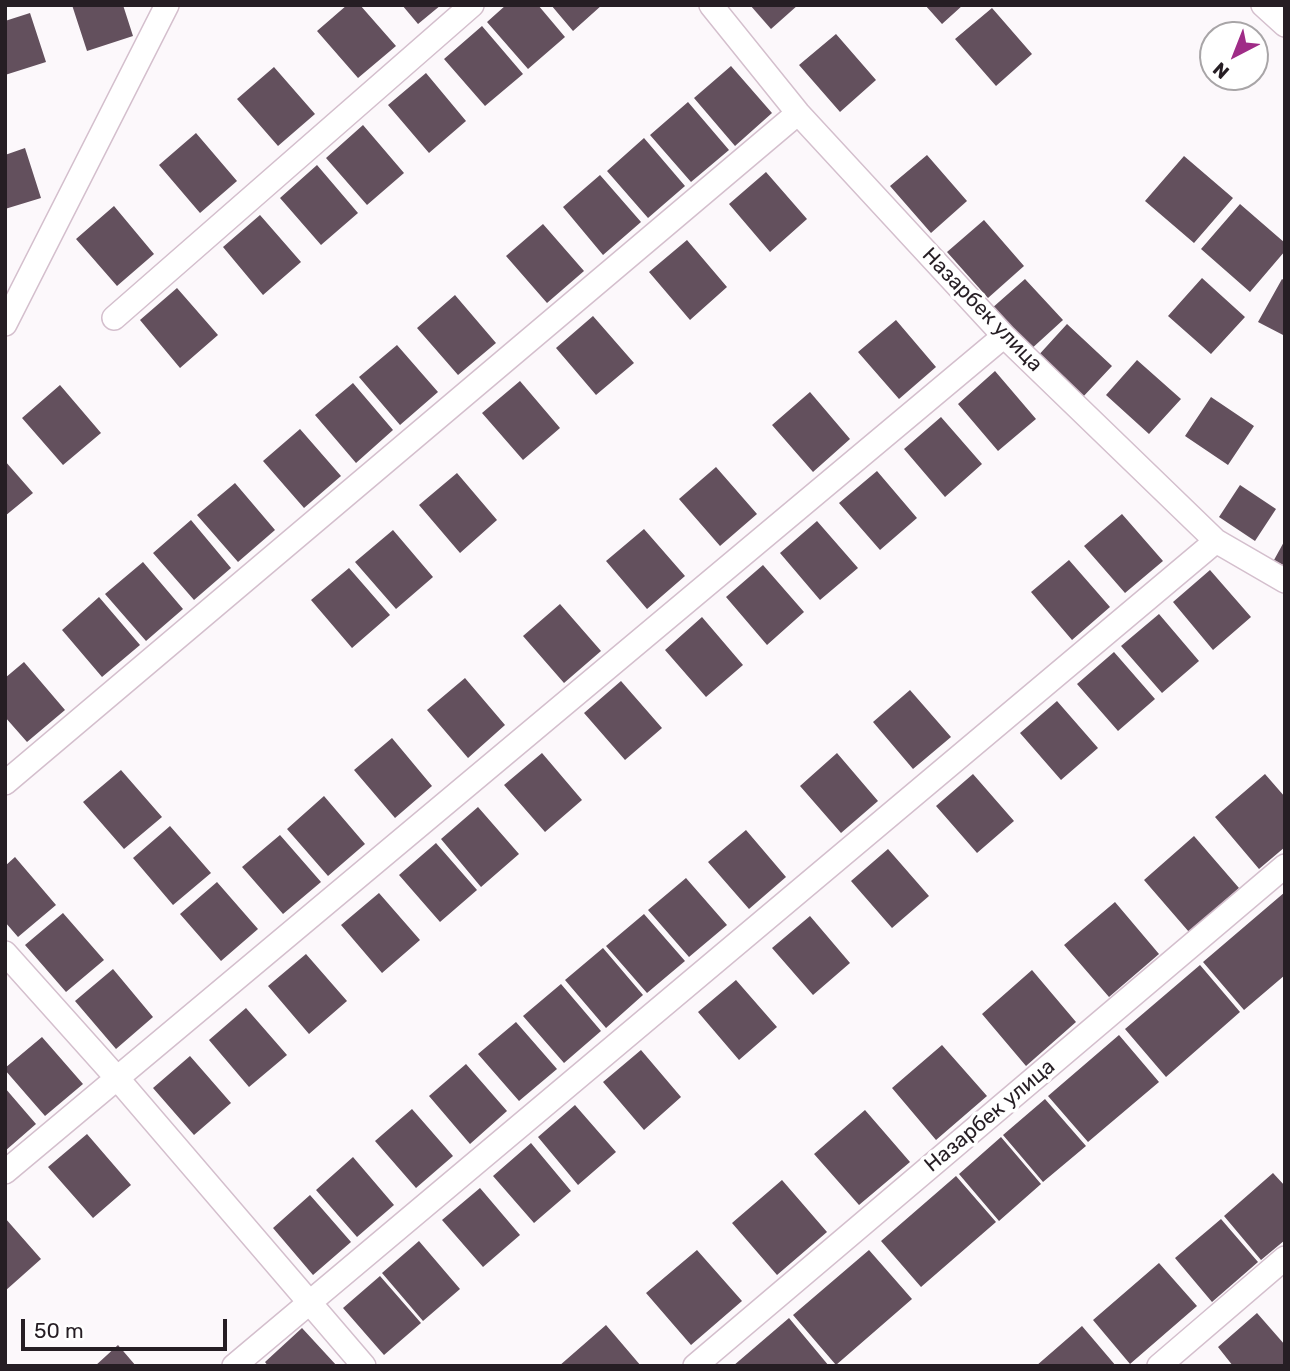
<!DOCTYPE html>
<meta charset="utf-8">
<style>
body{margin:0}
#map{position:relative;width:1290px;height:1371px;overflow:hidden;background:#fcf8fb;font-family:Rubik,sans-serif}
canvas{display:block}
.frame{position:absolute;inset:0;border:7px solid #261e24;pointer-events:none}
.north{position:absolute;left:1199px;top:21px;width:70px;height:70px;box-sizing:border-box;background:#fff;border:2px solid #a8a5a7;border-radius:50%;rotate:222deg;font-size:19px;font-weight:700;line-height:28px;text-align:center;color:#261e24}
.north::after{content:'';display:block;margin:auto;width:24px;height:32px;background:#9f2c87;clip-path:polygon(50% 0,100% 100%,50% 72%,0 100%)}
.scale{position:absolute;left:21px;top:1319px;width:206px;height:32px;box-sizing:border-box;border:4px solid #261e24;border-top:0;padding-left:9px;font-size:21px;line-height:24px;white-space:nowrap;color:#261e24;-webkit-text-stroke:5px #fff;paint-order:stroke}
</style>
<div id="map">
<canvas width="1290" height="1371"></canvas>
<div class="frame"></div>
<div class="north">N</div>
<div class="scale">50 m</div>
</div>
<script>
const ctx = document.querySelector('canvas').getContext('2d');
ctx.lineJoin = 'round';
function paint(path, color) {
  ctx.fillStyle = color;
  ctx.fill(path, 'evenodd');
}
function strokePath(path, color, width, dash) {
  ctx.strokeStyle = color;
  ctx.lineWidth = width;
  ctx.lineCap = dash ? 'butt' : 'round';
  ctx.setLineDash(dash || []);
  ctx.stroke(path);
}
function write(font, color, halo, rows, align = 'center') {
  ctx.font = font + ' Rubik,sans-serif';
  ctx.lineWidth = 7;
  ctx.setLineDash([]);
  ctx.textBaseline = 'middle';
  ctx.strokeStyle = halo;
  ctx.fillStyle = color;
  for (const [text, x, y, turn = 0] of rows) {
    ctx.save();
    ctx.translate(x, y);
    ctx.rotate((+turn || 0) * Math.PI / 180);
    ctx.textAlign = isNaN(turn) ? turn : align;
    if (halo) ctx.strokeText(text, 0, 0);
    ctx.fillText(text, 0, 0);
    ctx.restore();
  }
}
const building = new Path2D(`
 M72 5H123L133 36 87 51Z
 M347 5H360L396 46 358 78 317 31Z
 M402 5H441L418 24Z
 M506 5H538L565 37 528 69 487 22Z
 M551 5H602L573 31Z
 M750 5H798L771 29Z
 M925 5H963L942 24Z
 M992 8 1032 54 996 86 955 39Z
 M30 13 46 62 5 75V21Z
 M482 26 523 74 485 106 444 59Z
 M836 34 876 80 840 112 799 65Z
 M731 66 772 113 735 146 694 98Z
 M274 67 315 114 278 146 237 99Z
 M426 73 466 121 429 153 388 105Z
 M688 102 729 150 691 182 650 135Z
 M363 125 404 173 367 205 326 158Z
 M196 133 237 181 200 213 159 165Z
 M644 138 685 186 648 218 607 171Z
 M25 148 41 198 5 209V155Z
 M927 155 967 201 931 233 890 186Z
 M1184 156 1233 198 1194 243 1145 201Z
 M317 165 358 213 321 245 280 198Z
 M766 172 807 219 770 252 729 204Z
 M600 175 641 222 603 255 563 207Z
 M1240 204 1285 243V251L1250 292 1201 249Z
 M114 206 154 254 117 286 76 239Z
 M260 215 301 262 263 295 223 247Z
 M984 220 1024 266 988 298 947 252Z
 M543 224 584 271 547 303 506 256Z
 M687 240 727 287 690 320 649 272Z
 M1202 278 1245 317 1211 354 1168 316Z
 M1025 279 1063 320 1029 351 991 309Z
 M1282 279 1285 281V336L1258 322Z
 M177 288 218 335 180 368 140 320Z
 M455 295 496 343 458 375 417 328Z
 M593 316 634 363 596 395 556 348Z
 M896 320 936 367 899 399 858 352Z
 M1067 324 1112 366 1081 399 1036 358Z
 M397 345 438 392 400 425 359 377Z
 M1137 360 1181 399 1149 434 1106 395Z
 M995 371 1036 419 998 451 958 404Z
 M520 381 560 428 523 460 482 413Z
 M353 383 393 430 356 463 315 415Z
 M60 385 101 433 63 465 22 418Z
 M810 392 850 439 813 472 772 425Z
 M1211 397 1254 426 1228 465 1185 436Z
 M941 417 982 464 945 497 904 449Z
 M300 429 341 476 304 508 263 461Z
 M5 461 33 493 5 516Z
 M716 467 757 514 720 546 679 499Z
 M877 471 917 518 880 550 839 503Z
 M457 473 497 520 460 553 419 505Z
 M235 483 275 530 238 562 197 515Z
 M1240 485 1276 509 1255 541 1219 517Z
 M1122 514 1163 561 1125 593 1084 546Z
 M191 520 231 568 194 600 153 553Z
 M817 521 858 568 820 600 780 553Z
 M644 529 685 576 647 609 606 561Z
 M393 530 433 577 396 609 355 562Z
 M1285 540V566L1274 560Z
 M1069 560 1110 607 1072 640 1031 592Z
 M143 562 183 609 146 641 105 594Z
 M763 565 804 612 767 645 726 597Z
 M349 568 390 615 352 648 311 600Z
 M1210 570 1251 617 1213 650 1173 602Z
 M99 597 140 645 102 677 62 630Z
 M560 604 601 651 564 683 523 636Z
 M1159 614 1199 661 1162 693 1121 646Z
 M702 617 743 665 706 697 665 650Z
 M1114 652 1155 699 1118 731 1077 684Z
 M24 662 65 710 27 742 5 717V678Z
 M465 678 505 725 468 758 427 710Z
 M621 681 662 728 625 760 584 713Z
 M910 690 951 737 913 769 873 722Z
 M1057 701 1098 748 1061 780 1020 733Z
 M392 738 432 786 395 818 354 770Z
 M542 753 582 800 545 832 504 785Z
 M837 753 878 801 841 833 800 786Z
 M121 770 162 817 124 849 83 802Z
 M973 774 1014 821 977 853 936 806Z
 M1265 774 1285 797V847L1259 869 1215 817Z
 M324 796 365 844 328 876 287 829Z
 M478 807 519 854 481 887 441 839Z
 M170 826 211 873 173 905 133 858Z
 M746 830 786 877 749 909 708 862Z
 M280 835 321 882 283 914 242 867Z
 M1194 836 1239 888 1189 932 1144 880Z
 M436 843 477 890 440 922 399 875Z
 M888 849 929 896 892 928 851 881Z
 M15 857 56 905 18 937 5 922V866Z
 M686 878 727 925 689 957 648 910Z
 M217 882 258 929 221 961 180 914Z
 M1285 892V975L1244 1010 1203 962Z
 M379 893 420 940 382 973 341 925Z
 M1115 902 1159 954 1109 997 1064 945Z
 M63 913 104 960 66 992 25 945Z
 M644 914 685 961 647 993 606 946Z
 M810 916 850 963 813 995 772 948Z
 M603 948 643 995 606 1028 565 980Z
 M306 954 347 1001 309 1034 268 986Z
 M1200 965 1240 1012 1166 1077 1125 1029Z
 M113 969 153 1017 116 1049 75 1001Z
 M1032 970 1076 1022 1026 1066 982 1014Z
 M736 980 777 1027 739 1060 698 1012Z
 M561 984 601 1031 564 1063 523 1016Z
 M246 1008 287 1055 249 1087 209 1040Z
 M516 1022 557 1069 519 1101 478 1054Z
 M1119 1035 1159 1082 1088 1142 1048 1096Z
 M42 1037 83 1084 45 1116 5 1070V1068Z
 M942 1045 987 1096 936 1140 892 1088Z
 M641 1050 681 1097 644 1130 603 1082Z
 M190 1056 231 1103 194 1135 153 1088Z
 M466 1064 507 1111 470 1144 429 1096Z
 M5 1088 36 1124 5 1151Z
 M1045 1099 1086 1146 1043 1182 1003 1135Z
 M575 1105 616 1152 578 1185 538 1137Z
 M412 1109 453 1156 416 1188 375 1141Z
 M865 1110 910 1162 859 1205 814 1154Z
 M87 1134 131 1185 93 1218 48 1167Z
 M1001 1137 1041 1184 999 1221 959 1174Z
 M531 1143 571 1191 534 1223 493 1176Z
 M353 1157 394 1205 357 1237 316 1190Z
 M1273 1173 1285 1186V1240L1261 1260 1224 1216Z
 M956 1176 996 1222 921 1287 881 1241Z
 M782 1180 827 1232 777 1275 732 1223Z
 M480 1188 520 1235 483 1267 442 1220Z
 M310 1195 351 1242 313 1275 273 1228Z
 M5 1218 41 1259 5 1291Z
 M1221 1219 1258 1262 1212 1302 1175 1258Z
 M419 1241 460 1289 423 1321 382 1273Z
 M697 1250 742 1301 691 1345 646 1293Z
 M869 1250 912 1299 836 1365 793 1315Z
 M1159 1263 1197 1306 1130 1364 1093 1320Z
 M380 1276 421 1323 384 1355 343 1308Z
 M1257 1313 1285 1345V1364L1283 1366H1233L1218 1347Z
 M789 1318 829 1366H733Z
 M606 1325 641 1366H559Z
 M1082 1326 1116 1366H1036Z
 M302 1328 337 1366H268L265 1362Z
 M118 1345 136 1366H95Z`);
const street = new Path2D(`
 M711 5 798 113 1004 336 1216 541 1285 581
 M1263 5 1285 25
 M114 318 472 5
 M5 324 167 5
 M5 783 798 113
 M5 953 117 1078 364 1366
 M5 1172 1004 336
 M234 1366 1216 541
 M695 1366 1285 866
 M1159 1366 1285 1258`);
const streetNames = [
 ["Назарбек улица",982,310,46],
 ["Назарбек улица",990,1116,-40]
];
paint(building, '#63505d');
strokePath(street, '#d4bfcd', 26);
strokePath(street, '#fff', 23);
write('21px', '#261e24', '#fff', streetNames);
</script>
